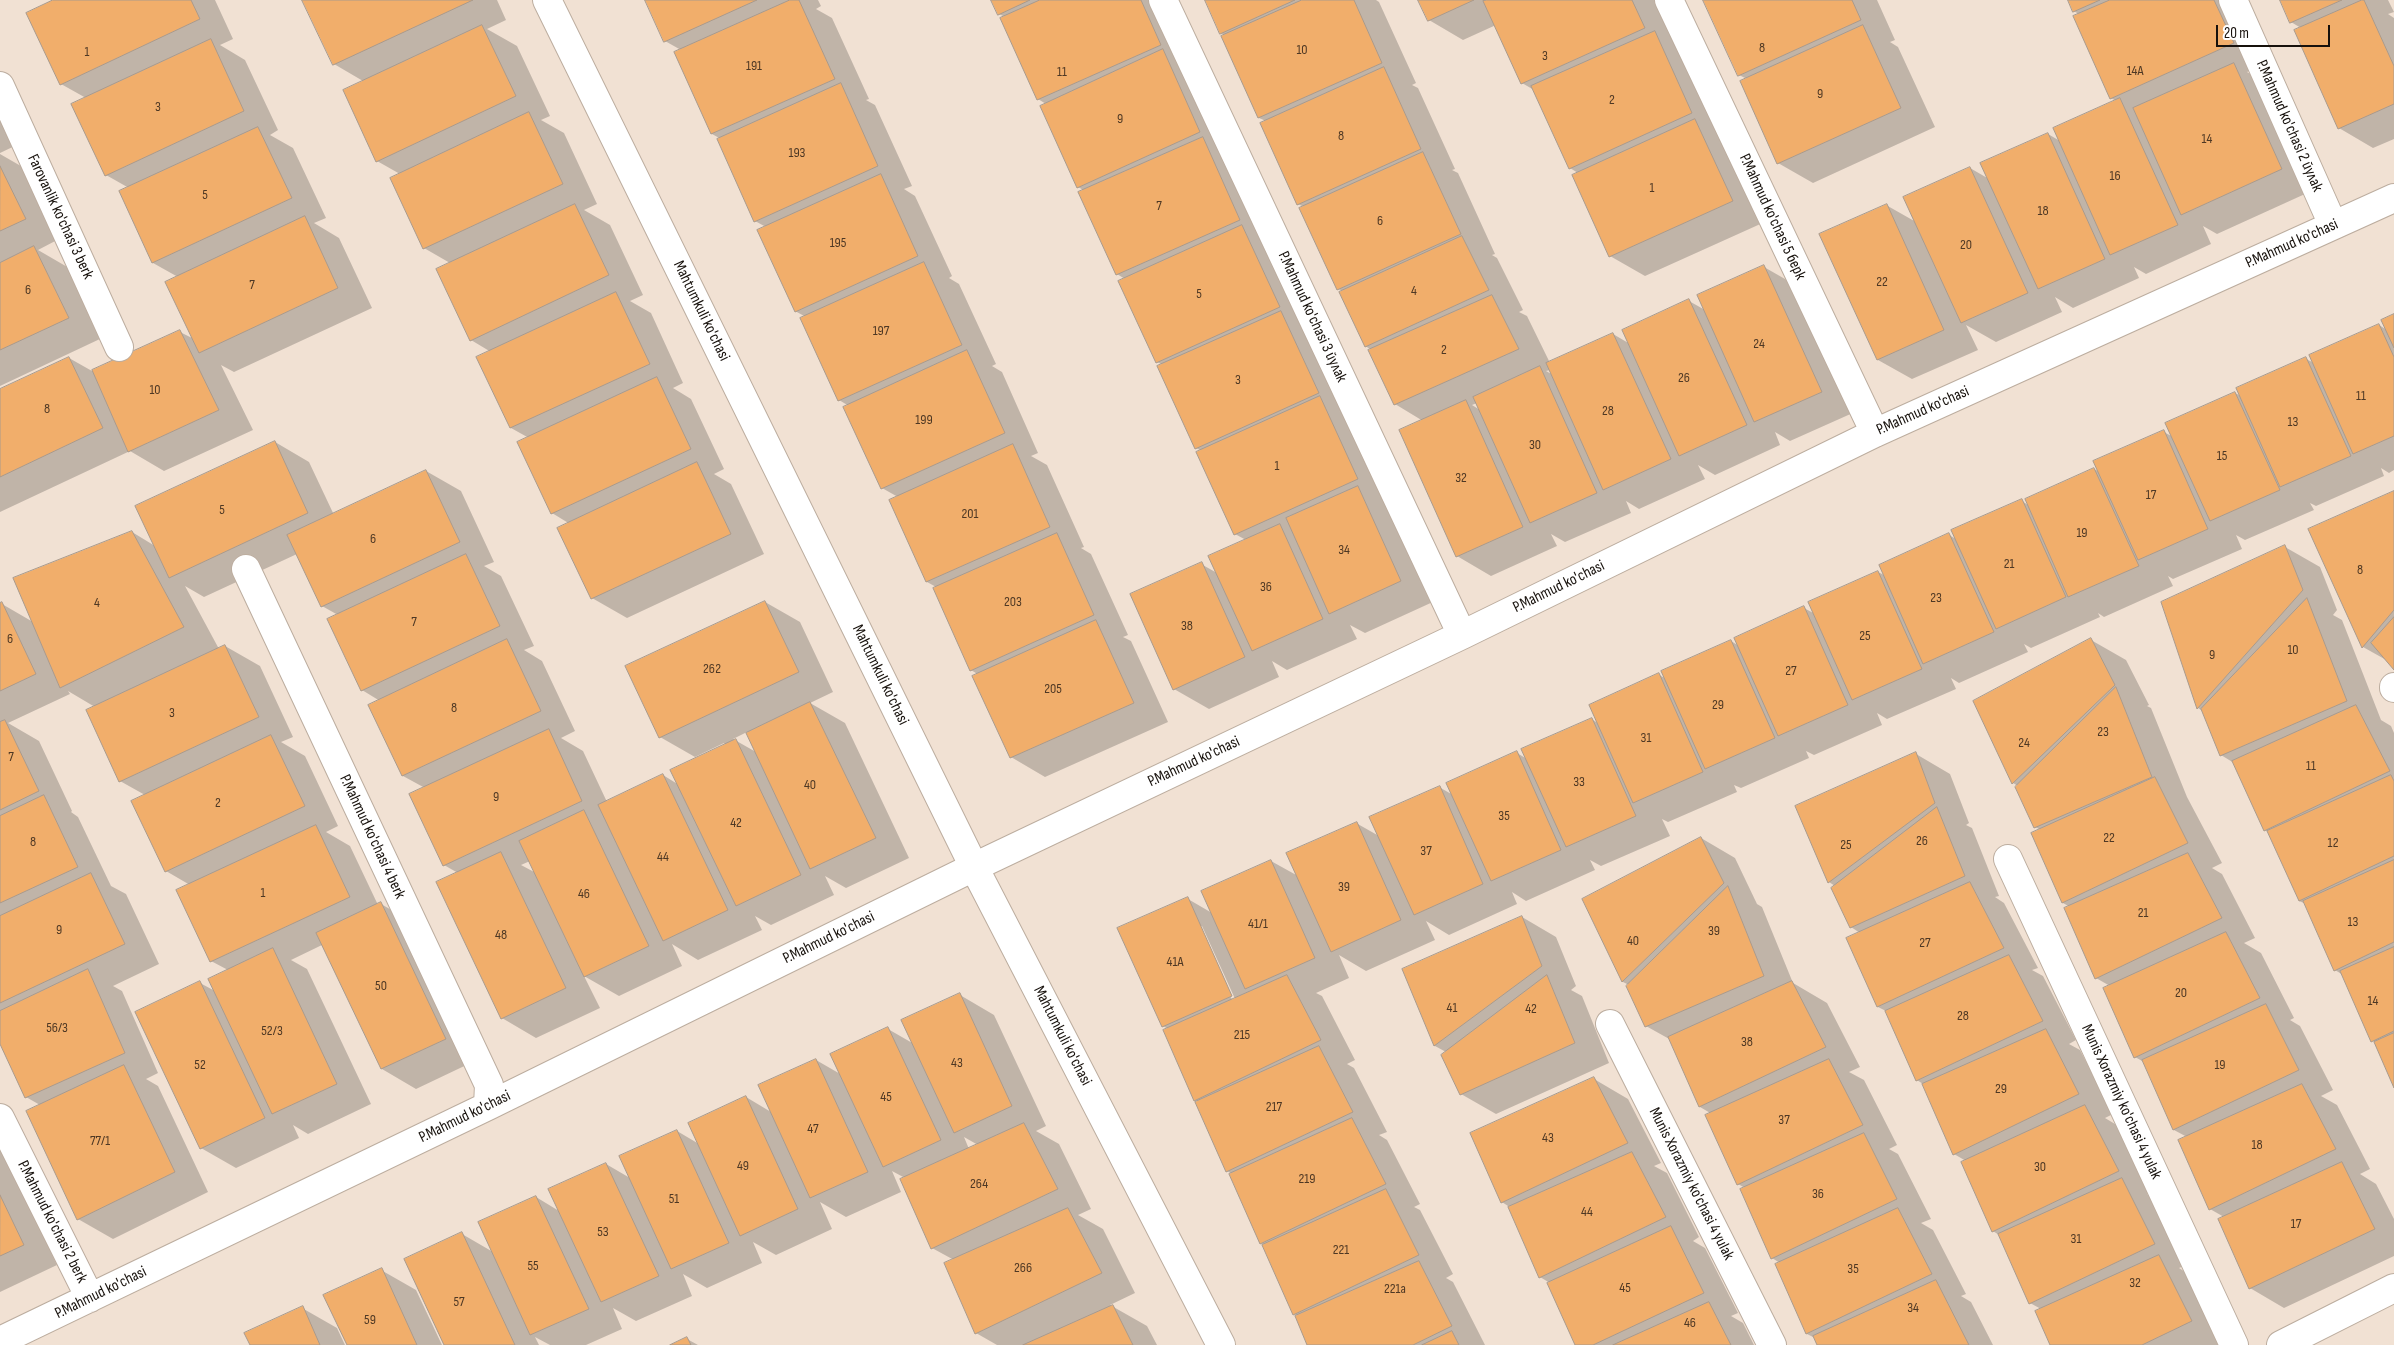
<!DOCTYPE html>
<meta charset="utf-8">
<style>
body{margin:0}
#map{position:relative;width:2394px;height:1345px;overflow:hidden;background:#f1e1d3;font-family:"Sofia Sans Condensed",sans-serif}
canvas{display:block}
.scale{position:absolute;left:2216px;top:25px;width:114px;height:22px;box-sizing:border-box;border:2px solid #17110c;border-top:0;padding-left:6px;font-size:15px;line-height:18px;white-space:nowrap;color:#17110c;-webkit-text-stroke:4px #fff;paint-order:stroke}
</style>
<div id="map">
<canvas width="2394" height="1345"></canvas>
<div class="scale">20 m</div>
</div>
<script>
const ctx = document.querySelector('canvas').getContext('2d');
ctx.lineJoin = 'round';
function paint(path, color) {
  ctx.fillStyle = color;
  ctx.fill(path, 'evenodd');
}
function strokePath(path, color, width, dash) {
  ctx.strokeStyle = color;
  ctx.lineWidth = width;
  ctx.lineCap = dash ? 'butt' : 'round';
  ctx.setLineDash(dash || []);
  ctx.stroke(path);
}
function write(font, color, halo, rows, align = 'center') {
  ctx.font = font + ' "Sofia Sans Condensed",sans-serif';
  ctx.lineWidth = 5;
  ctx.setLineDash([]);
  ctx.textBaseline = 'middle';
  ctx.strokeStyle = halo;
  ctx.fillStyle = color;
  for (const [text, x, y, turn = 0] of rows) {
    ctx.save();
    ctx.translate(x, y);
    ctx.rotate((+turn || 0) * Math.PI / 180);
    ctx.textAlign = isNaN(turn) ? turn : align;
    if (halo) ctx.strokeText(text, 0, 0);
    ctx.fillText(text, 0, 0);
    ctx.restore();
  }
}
const shadow = new Path2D(`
 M56 0H215L233 39 220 45 245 60 278 130 270 135 293 148 326 218 314 223 339 238 372 308 234 372 221 365 253 430 164 471 130 451 0 512V391L69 358 92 371 180 332 194 339 178 277 153 263 120 192 129 188 106 175 86 98 61 84Z
 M304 0H497L506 20 487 29 517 46 550 116 541 120 564 133 597 204 584 210 610 225 643 295 630 301 651 313 683 383 673 388 691 399 724 469 714 474 731 484 764 554 627 618 592 598 570 524 552 513 529 438 511 428 478 358 491 352 471 340 450 263 424 248 400 174 377 161 363 81 334 64Z
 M646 0H818L821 6 816 9 832 18 869 99 866 100 875 105 912 186 904 189 915 196 952 276 949 278 959 284 996 364 992 366 1002 372 1038 453 1031 456 1047 465 1084 547 1081 548 1091 554 1128 635 1123 637 1131 641 1168 722 1045 777 1011 757 979 675 971 670 938 588 927 582 890 501 898 497 882 488 849 406 839 400 806 317 795 311 766 227 755 221 721 139 712 134 675 53 681 50 665 41Z
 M993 0H1166L1391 499 1384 502 1393 507 1435 601 1365 633 1350 625 1357 639 1287 670 1272 661 1279 677 1209 709 1174 689 1201 564 1217 573 1246 540 1235 534 1202 451 1196 448 1163 365 1157 362 1125 279 1117 274 1085 191 1078 187 1046 104 1038 99 1005 17 999 14Z
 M1206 0H1376L1379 2 1416 83 1412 85 1418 88 1455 169 1452 170 1458 173 1495 254 1492 255 1497 258 1523 310 1519 312 1527 316 1550 363 1613 334 1630 344 1689 301 1705 310 1764 267 1799 287 1855 412 1790 441 1775 432 1780 445 1715 475 1698 465 1705 479 1639 509 1626 501 1631 513 1565 542 1551 534 1557 546 1491 576 1457 556 1423 421 1395 404 1370 351 1372 350 1365 346 1343 291 1338 289 1304 207 1298 204 1266 121 1259 118 1223 37 1226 36 1221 33ZM1550 370 1553 375 1546 371ZM1477 403 1480 410 1472 405Z
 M1420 0H1657L1767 221 1645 276 1610 256 1578 173 1570 168 1534 90 1522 83 1496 25 1463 40 1429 20Z
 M1704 0H1877L1895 40 1890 42 1898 47 1935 127 1813 183 1778 163 1747 79 1739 75Z
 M2069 0H2239L2268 63 2247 72 2268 84 2316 189 2217 234 2203 226 2211 244 2146 274 2134 267 2139 278 2073 308 2055 297 2062 312 1996 342 1966 325 1978 350 1912 379 1878 360 1886 205 1916 222 1970 168 1989 179 2048 134 2060 141 2116 101 2111 98 2080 15 2074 11Z
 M2281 0H2388L2394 12 2388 14 2394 18V139L2373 148 2339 128 2301 28 2291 22Z
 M0 98 21 143 0 153Z
 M0 154 26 169 59 239 38 250 69 268 102 338 0 386Z
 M2394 316V470L2389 473 2381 468 2384 476 2316 506 2310 503 2314 510 2245 540 2236 535 2242 549 2173 579 2168 576 2173 586 2104 617 2098 613 2100 617 2031 648 2024 644 2028 652 1959 683 1951 678 1956 689 1887 719 1877 713 1882 725 1814 755 1806 751 1809 758 1741 788 1734 785 1737 792 1668 822 1662 819 1670 836 1601 866 1590 860 1595 870 1526 901 1512 892 1517 904 1449 935 1426 921 1435 940 1366 971 1339 955 1349 978 1316 993 1322 996 1355 1060 1347 1064 1354 1068 1387 1132 1379 1135 1387 1140 1420 1204 1414 1207 1420 1210 1453 1274 1446 1278 1453 1282 1485 1345H1309L1298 1316 1294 1314 1264 1245 1261 1243 1232 1174 1227 1171 1197 1103 1199 1102 1195 1100 1168 1029 1163 1026 1188 899 1212 913 1271 861 1298 876 1356 823 1379 836 1439 787 1453 795 1517 753 1527 759 1591 719 1598 723 1659 675 1665 678 1731 641 1739 646 1804 608 1815 614 1878 572 1886 576 1949 535 1956 539 2022 501 2028 505 2094 469 2100 472 2164 432 2173 437 2235 393 2241 396 2306 359 2314 363 2379 325 2387 330ZM1199 926H1202L1236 1001 1233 1002Z
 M275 442 309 462 334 515 426 471 461 491 494 562 484 566 501 576 534 646 524 650 542 661 575 731 561 738 583 751 607 802 663 775 679 785 725 745 724 743 695 757 660 737 765 602 800 622 833 692 810 703 845 723 909 858 846 888 825 876 834 895 771 925 755 916 762 930 698 960 672 944 682 966 619 996 584 976 600 1008 536 1038 502 1018 458 873 444 865 425 788 403 776 380 701 362 690 338 615 322 606 297 554 204 597 185 586 219 649 225 646 260 666 293 737 281 742 305 756 338 826 326 832 350 846 378 905 381 904 416 924 479 1059 416 1089 382 1069 322 945 291 960 307 969 371 1104 308 1134 293 1125 299 1138 236 1168 201 1148 200 983 215 991 228 970 211 961 190 885 166 871 145 795 120 781 95 707 68 691 70 694 8 723 39 741 72 811 71 812 78 817 111 886 126 894 159 964 113 986 122 991 158 1073 146 1079 158 1086 208 1192 113 1239 78 1219 27 1111 40 1105 26 1097 0 1041V605L2 604 33 622 132 532 155 546ZM747 732 756 752 733 739ZM530 861 536 873 521 865Z
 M2394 492V668L2388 661 2363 647 2310 530Z
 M2285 547 2320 567 2337 610 2333 615 2342 620 2381 720 2391 726 2394 733V1085L2343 975 2335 970 2306 904 2299 901 2270 833 2265 830 2234 763 2221 755 2204 712 2198 708 2163 602Z
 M2091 640 2126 660 2149 705 2147 706 2151 708 2187 797 2222 863 2212 868 2222 874 2255 938 2244 943 2261 953 2294 1018 2290 1020 2300 1026 2333 1090 2321 1096 2337 1105 2370 1169 2360 1174 2376 1184 2394 1219V1256L2284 1308 2250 1288 2224 1217 2210 1209 2187 1137 2174 1130 2144 1062 2135 1057 2110 986 2096 978 2070 907 2063 903 2033 834 2041 830 2035 827 2018 786 2013 783 1975 701Z
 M1916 754 1950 774 1969 823 1966 825 1972 828 1999 896 1995 897 2004 903 2038 968 2032 970 2043 976 2076 1040 2069 1044 2080 1050 2113 1114 2105 1118 2120 1127 2152 1191 2147 1194 2156 1199 2189 1264 2179 1268 2193 1277 2226 1341 2217 1345H2051L2041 1309 2030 1303 1999 1235 1993 1231 1966 1161 1954 1154 1923 1084 1917 1080 1886 1011 1878 1007 1848 938 1860 933 1851 927 1835 886 1829 882 1797 806Z
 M1701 838 1735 858 1757 904 1762 907 1793 983 1827 1003 1860 1067 1849 1072 1864 1080 1897 1145 1889 1149 1898 1154 1931 1219 1921 1223 1933 1230 1966 1294 1961 1296 1971 1302 1993 1345H1818L1815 1338 1807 1334 1776 1265 1780 1263 1772 1258 1745 1188 1738 1184 1712 1114 1700 1107 1671 1040 1646 1026 1629 985 1623 982 1584 899Z
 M1522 917 1556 937 1576 986 1571 990 1582 996 1609 1063 1496 1114 1461 1094 1446 1052 1435 1046 1403 970Z
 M960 995 994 1015 1046 1126 1036 1131 1059 1144 1091 1209 1078 1215 1103 1229 1135 1293 1110 1305 1147 1326 1157 1345H997L976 1333 954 1260 932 1248 905 1178 892 1171 901 1192 846 1217 820 1202 832 1229 776 1255 753 1242 762 1263 707 1288 683 1274 692 1296 636 1321 613 1308 622 1329 586 1345H550L535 1337 539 1345H445L462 1234 493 1252 536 1197 559 1211 606 1164 630 1178 677 1131 699 1144 746 1097 771 1112 816 1060 842 1075 888 1029 914 1044ZM964 1137 978 1145 969 1149Z
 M1594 1079 1628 1099 1661 1163 1654 1166 1667 1173 1699 1237 1693 1241 1705 1248 1738 1313 1731 1316 1743 1323 1754 1345H1576L1550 1283 1540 1277 1511 1208 1502 1202Z
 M0 1144 57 1265 0 1292Z
 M381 1270 416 1290 442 1345H348Z
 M302 1308 337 1328 345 1345H251Z
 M687 1339 698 1345H673Z`);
const building = new Path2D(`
 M53 0H191L200 19 60 85 26 13Z
 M302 0H473L333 65Z
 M645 0H757L664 42Z
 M790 0H799L835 79 711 134 674 52Z
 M991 0H1030L998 15Z
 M1040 0H1141L1161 45 1037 100 1000 18Z
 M1205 0H1295L1220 34Z
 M1302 0H1354L1382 63 1258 118 1221 36Z
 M1418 0H1474L1428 21Z
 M1487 0H1632L1645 28 1521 84 1483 1Z
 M1703 0H1852L1861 20 1738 76Z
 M2068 0H2100L2073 12Z
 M2110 0H2214L2234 43 2110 99 2073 16Z
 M2280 0H2342L2290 23Z
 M2362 0H2364L2394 66V104L2338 129 2294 30Z
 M482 25 516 96 376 162 343 90Z
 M1863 25 1901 108 1777 164 1740 81Z
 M1655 31 1692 113 1569 169 1531 86Z
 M211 39 244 111 105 176 71 104Z
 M1163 49 1200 132 1077 188 1040 106Z
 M2234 63 2282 169 2181 215 2133 108Z
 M1384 67 1421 149 1297 205 1260 123Z
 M841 83 878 166 754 222 717 139Z
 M2120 98 2178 225 2110 255 2053 128Z
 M529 112 563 184 423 249 390 178Z
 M1695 119 1733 201 1609 257 1572 175Z
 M258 127 292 198 152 263 119 191Z
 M2048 133 2105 259 2038 289 1980 163Z
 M1203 137 1240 220 1116 275 1078 192Z
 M1423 152 1461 234 1337 290 1299 208Z
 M0 166 26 219 0 231Z
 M1970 167 2028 293 1961 323 1903 197Z
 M881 174 918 256 795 312 757 230Z
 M575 204 609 275 470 341 436 269Z
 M1887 204 1944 330 1877 360 1819 234Z
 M305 216 338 288 199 353 165 282Z
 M1242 225 1280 307 1156 363 1118 281Z
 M1462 236 1489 290 1365 347 1339 292Z
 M34 246 69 318 0 350V263Z
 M924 262 962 345 838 401 800 318Z
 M1764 265 1822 392 1754 422 1697 295Z
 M616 292 650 364 510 428 476 357Z
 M1492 295 1519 349 1394 405 1368 350Z
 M1689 299 1747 425 1679 456 1622 330Z
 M1281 311 1319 393 1195 449 1157 366Z
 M2394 314V348L2381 320Z
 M2379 324 2394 357V436L2353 454 2309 355Z
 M180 330 219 410 128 452 92 370Z
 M1613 333 1671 459 1603 490 1546 363Z
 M967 350 1005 433 881 489 843 407Z
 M69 357 103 428 0 477V389Z
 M2306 357 2351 456 2280 487 2236 388Z
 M1540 366 1597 493 1530 523 1473 397Z
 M657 377 691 449 551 514 517 442Z
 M2235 392 2280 490 2210 521 2165 423Z
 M1320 396 1358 479 1234 535 1196 452Z
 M1466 400 1523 527 1456 557 1399 430Z
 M2164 430 2208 529 2138 560 2093 461Z
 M275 441 308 513 169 578 135 506Z
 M1013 444 1050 527 926 582 889 500Z
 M697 462 731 534 591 599 557 528Z
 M2094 468 2139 566 2068 597 2025 499Z
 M426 470 460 542 321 607 287 535Z
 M1358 486 1401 581 1329 614 1286 518Z
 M2394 491V610L2362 648 2308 529Z
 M2022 499 2066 597 1996 629 1951 530Z
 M1280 524 1323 619 1252 651 1208 556Z
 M132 531 184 627 60 688 13 578Z
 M1057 533 1094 615 970 671 933 588Z
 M1949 533 1994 632 1923 664 1879 565Z
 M2285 545 2303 590 2197 709 2161 602Z
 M466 554 500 626 361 691 327 619Z
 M1202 562 1245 657 1173 690 1130 594Z
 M1878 571 1922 669 1852 700 1808 602Z
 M2307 598 2347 701 2220 756 2201 709Z
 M765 601 799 672 659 738 625 666Z
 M2 602 36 674 0 691V603Z
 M1804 606 1848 705 1778 736 1734 638Z
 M2394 617V670L2371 643Z
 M1096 620 1134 703 1010 758 972 676Z
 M2091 638 2115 685 2012 784 1973 701Z
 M507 639 541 711 402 776 368 705Z
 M1731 640 1775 738 1705 769 1661 671Z
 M225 645 259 717 119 782 86 710Z
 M1659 673 1703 772 1633 803 1589 705Z
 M2116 687 2152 777 2034 828 2015 787Z
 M810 702 876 838 810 869 746 733Z
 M2356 705 2390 771 2264 831 2232 761Z
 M1592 718 1636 816 1566 847 1521 749Z
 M5 720 39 791 0 810V722Z
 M549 729 582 801 443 866 409 794Z
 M271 735 305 806 165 872 131 801Z
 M736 739 801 875 736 906 670 770Z
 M1517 751 1561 850 1491 881 1446 783Z
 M1916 752 1935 803 1828 883 1795 806Z
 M663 774 728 910 663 941 598 805Z
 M2391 775 2394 781V856L2299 901 2267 831Z
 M2155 777 2188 843 2062 903 2031 833Z
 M1440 786 1483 884 1414 915 1369 817Z
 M44 795 78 867 0 903V816Z
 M1937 807 1965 876 1850 928 1831 888Z
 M584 810 649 946 584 977 519 841Z
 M1357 822 1401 920 1331 952 1286 853Z
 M316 825 350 897 210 962 176 890Z
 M1701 837 1724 883 1622 982 1582 899Z
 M501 852 566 988 501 1019 436 882Z
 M2188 853 2222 918 2095 979 2064 908Z
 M1271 860 1315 958 1245 989 1201 891Z
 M2394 860V942L2334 971 2303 901Z
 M91 873 125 944 0 1003V916Z
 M1970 882 2004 948 1877 1007 1846 938Z
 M1728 886 1764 976 1645 1027 1626 986Z
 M1188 897 1232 996 1162 1027 1117 928Z
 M381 902 446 1039 381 1069 316 933Z
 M1522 916 1542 966 1434 1046 1402 969Z
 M2226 932 2260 998 2134 1058 2103 988Z
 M2394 947V1031L2371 1042 2340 971Z
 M273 948 337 1084 272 1114 208 979Z
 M2009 955 2043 1021 1916 1081 1885 1011Z
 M88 969 125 1053 25 1098 0 1044V1011Z
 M1287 975 1321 1040 1194 1101 1163 1030Z
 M1547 975 1575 1043 1460 1095 1441 1055Z
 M200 981 265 1118 200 1149 135 1012Z
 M1792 981 1826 1047 1699 1107 1668 1037Z
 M960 993 1012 1106 954 1133 901 1020Z
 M2266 1004 2299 1070 2173 1130 2142 1060Z
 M888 1027 941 1140 883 1167 830 1054Z
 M2046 1029 2079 1094 1953 1155 1922 1084Z
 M2394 1033V1088L2374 1042Z
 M1319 1046 1353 1112 1226 1172 1195 1102Z
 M816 1059 868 1172 810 1198 758 1085Z
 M1829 1059 1863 1125 1737 1185 1705 1115Z
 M124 1065 175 1172 77 1220 26 1111Z
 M1594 1077 1628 1143 1501 1203 1470 1133Z
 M2302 1084 2336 1149 2209 1210 2178 1140Z
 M746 1096 798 1209 740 1236 688 1123Z
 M2085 1105 2119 1171 1992 1232 1961 1162Z
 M1352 1118 1386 1184 1260 1244 1229 1174Z
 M1024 1123 1058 1189 931 1249 900 1179Z
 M677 1130 729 1243 671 1269 619 1156Z
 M1864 1133 1897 1199 1771 1259 1740 1189Z
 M1632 1152 1666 1217 1539 1278 1508 1207Z
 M2342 1162 2375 1229 2249 1289 2218 1219Z
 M606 1163 659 1276 601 1302 548 1189Z
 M2122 1178 2155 1244 2029 1304 1998 1234Z
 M1386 1189 1419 1255 1293 1315 1262 1245Z
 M0 1195 24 1245 0 1256Z
 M536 1196 589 1309 530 1335 478 1222Z
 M1068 1208 1102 1273 975 1334 944 1263Z
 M1898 1208 1932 1274 1806 1334 1775 1264Z
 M1671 1226 1704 1293 1593 1345H1575L1547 1283Z
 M462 1232 515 1345H444L404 1259Z
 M2159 1255 2192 1321 2142 1345H2050L2035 1311Z
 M1419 1261 1452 1326 1413 1345H1307L1295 1316Z
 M382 1268 417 1345H347L323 1295Z
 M1936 1280 1969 1345H1817L1813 1336Z
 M1709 1302 1731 1345H1613Z
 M1113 1305 1133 1345H1023Z
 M303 1306 320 1345H250L244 1333Z
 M1452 1331 1459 1345H1422Z
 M687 1337 691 1345H670Z`);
const minor = new Path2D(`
 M547 0 974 867 1221 1345
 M1163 0 1462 635
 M1669 0 1875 433
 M2233 0 2333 225
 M0 86 119 347
 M246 569 489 1085 488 1106
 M2394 687V688
 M2008 859 2234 1345
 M1610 1024 1772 1345
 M0 1118 90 1298
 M0 1341 488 1106 974 867 1462 635 1875 433 2394 198
 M2281 1345 2394 1288`);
const numberNames = [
 ["8",1762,48],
 ["10",1302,50],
 ["1",87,52],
 ["3",1545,56],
 ["191",754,66],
 ["14А",2135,71],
 ["11",1062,72],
 ["9",1820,94],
 ["2",1612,100],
 ["3",158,107],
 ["9",1120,119],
 ["8",1341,136],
 ["14",2207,139],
 ["193",797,153],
 ["16",2115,176],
 ["1",1652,188],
 ["5",205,195],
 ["7",1159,206],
 ["18",2043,211],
 ["6",1380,221],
 ["195",838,243],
 ["20",1966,245],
 ["22",1882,282],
 ["7",252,285],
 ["6",28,290],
 ["4",1414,291],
 ["5",1199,294],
 ["197",881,331],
 ["24",1759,344],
 ["2",1444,350],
 ["26",1684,378],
 ["3",1238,380],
 ["10",155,390],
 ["11",2361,396],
 ["8",47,409],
 ["28",1608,411],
 ["199",924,420],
 ["13",2293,422],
 ["30",1535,445],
 ["15",2222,456],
 ["1",1277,466],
 ["32",1461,478],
 ["17",2151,495],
 ["5",222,510],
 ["201",970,514],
 ["19",2082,533],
 ["6",373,539],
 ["34",1344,550],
 ["21",2009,564],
 ["8",2360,570],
 ["36",1266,587],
 ["23",1936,598],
 ["203",1013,602],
 ["4",97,603],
 ["7",414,622],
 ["38",1187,626],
 ["25",1865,636],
 ["6",10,639],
 ["10",2293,650],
 ["9",2212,655],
 ["262",712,669],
 ["27",1791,671],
 ["205",1053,689],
 ["29",1718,705],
 ["8",454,708],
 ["3",172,713],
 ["23",2103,732],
 ["31",1646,738],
 ["24",2024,743],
 ["7",11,757],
 ["11",2311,766],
 ["33",1579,782],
 ["40",810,785],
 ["9",496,797],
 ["2",218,803],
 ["35",1504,816],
 ["42",736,823],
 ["22",2109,838],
 ["26",1922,841],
 ["8",33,842],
 ["12",2333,843],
 ["25",1846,845],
 ["37",1426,851],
 ["44",663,857],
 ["39",1344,887],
 ["1",263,893],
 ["46",584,894],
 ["21",2143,913],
 ["13",2353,922],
 ["41/1",1258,924],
 ["9",59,930],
 ["39",1714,931],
 ["48",501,935],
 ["40",1633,941],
 ["27",1925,943],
 ["41А",1175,962],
 ["50",381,986],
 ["20",2181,993],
 ["14",2373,1001],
 ["41",1452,1008],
 ["42",1531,1009],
 ["28",1963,1016],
 ["56/3",57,1028],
 ["52/3",272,1031],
 ["215",1242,1035],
 ["38",1747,1042],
 ["43",957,1063],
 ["52",200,1065],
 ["19",2220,1065],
 ["29",2001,1089],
 ["45",886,1097],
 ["217",1274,1107],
 ["37",1784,1120],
 ["47",813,1129],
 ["43",1548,1138],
 ["77/1",100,1141],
 ["18",2257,1145],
 ["49",743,1166],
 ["30",2040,1167],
 ["219",1307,1179],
 ["264",979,1184],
 ["36",1818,1194],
 ["51",674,1199],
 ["44",1587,1212],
 ["17",2296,1224],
 ["53",603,1232],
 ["31",2076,1239],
 ["221",1341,1250],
 ["55",533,1266],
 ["266",1023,1268],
 ["35",1853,1269],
 ["32",2135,1283],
 ["45",1625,1288],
 ["221а",1395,1289],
 ["57",459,1302],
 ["34",1913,1308],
 ["59",370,1320],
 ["46",1690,1323]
];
const streetNames = [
 ["P.Mahmud ko'chasi 2 йулак",2289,126,66],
 ["Farovanlik ko'chasi 3 berk",60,217,65],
 ["P.Mahmud ko'chasi 5 берк",1772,217,65],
 ["P.Mahmud ko'chasi",2292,244,-24],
 ["Mahtumkuli ko'chasi",701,311,64],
 ["P.Mahmud ko'chasi 3 йулак",1312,317,65],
 ["P.Mahmud ko'chasi",1923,411,-24],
 ["P.Mahmud ko'chasi",1559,587,-26],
 ["Mahtumkuli ko'chasi",880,675,64],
 ["P.Mahmud ko'chasi",1194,762,-25],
 ["P.Mahmud ko'chasi 4 berk",372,837,65],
 ["P.Mahmud ko'chasi",829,938,-26],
 ["Mahtumkuli ko'chasi",1062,1036,63],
 ["Munis Xorazmiy ko'chasi 4 yulak",2121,1102,65],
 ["P.Mahmud ko'chasi",465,1117,-26],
 ["Munis Xorazmiy ko'chasi 4 yulak",1691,1184,63],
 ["P.Mahmud ko'chasi 2 berk",52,1222,63],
 ["P.Mahmud ko'chasi",101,1293,-26]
];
paint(shadow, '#0003');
paint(building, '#f1ae6b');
strokePath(building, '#a99a8c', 1);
strokePath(minor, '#bcad9f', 30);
strokePath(minor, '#fff', 28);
write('14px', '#4e3824', null, numberNames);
write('16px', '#17110c', '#fff', streetNames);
</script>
